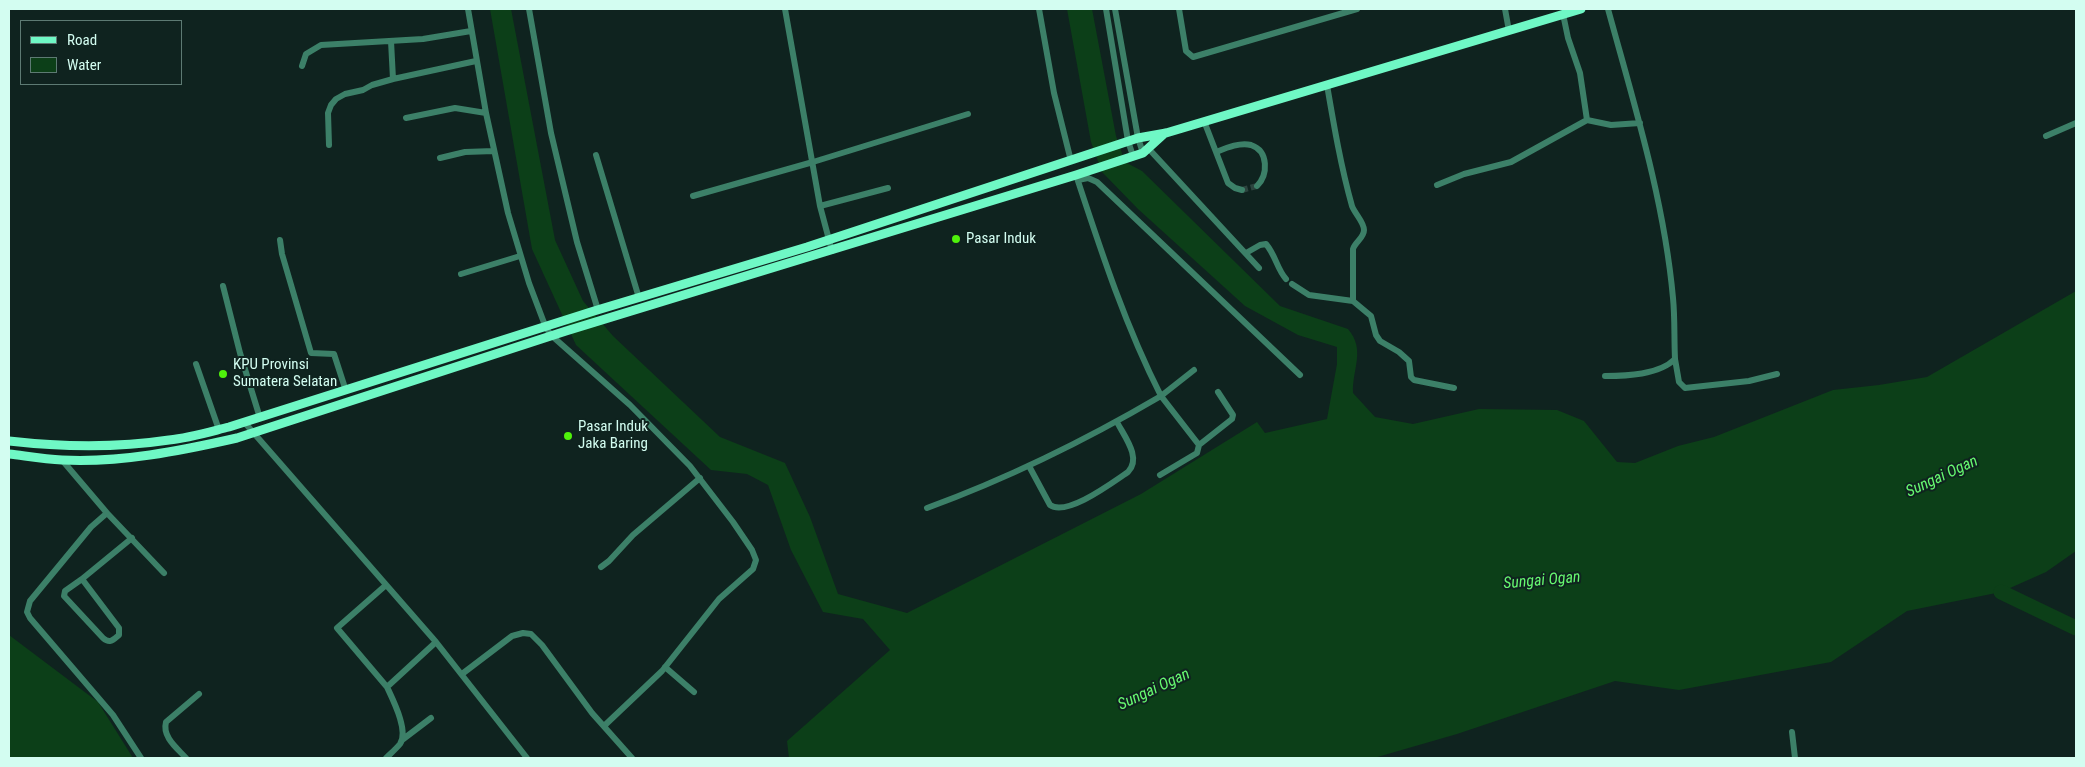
<!DOCTYPE html>
<style>
body{margin:0}
#map{position:relative;width:2085px;height:767px;overflow:hidden;background:#0f231f;font-family:"Roboto Condensed",sans-serif}
canvas{display:block}
.frame{position:absolute;inset:0;border:10px solid #d3fdf1;pointer-events:none}
.legend{position:absolute;left:20px;top:20px;width:162px;height:65px;box-sizing:border-box;background:#0f231f;border:1px solid #5d7a73;margin:0;padding:6px 9px;list-style:none;font-size:15px;color:#d3fdf1}
.legend li{display:flex;align-items:center;gap:10px;height:25px}
.legend b{width:25px;border:1px solid #5d7a73}
</style>
<div id="map">
<canvas width="2085" height="767"></canvas>
<div class="frame"></div>
<ul class="legend">
<li><b style="height:6px;background:#6ff8c5"></b>Road</li>
<li><b style="height:14px;background:#0c3f18"></b>Water</li>
</ul>
</div>
<script>
const ctx = document.querySelector('canvas').getContext('2d');
ctx.lineJoin = 'round';
function paint(path, color) {
  ctx.fillStyle = color;
  ctx.fill(path, 'evenodd');
}
function strokePath(path, color, width, dash) {
  ctx.strokeStyle = color;
  ctx.lineWidth = width;
  ctx.lineCap = dash ? 'butt' : 'round';
  ctx.setLineDash(dash || []);
  ctx.stroke(path);
}
function write(font, color, halo, rows, align = 'center') {
  ctx.font = font + ' "Roboto Condensed",sans-serif';
  ctx.lineWidth = 4;
  ctx.setLineDash([]);
  ctx.textBaseline = 'middle';
  ctx.strokeStyle = halo;
  ctx.fillStyle = color;
  for (const [text, x, y, turn = 0] of rows) {
    ctx.save();
    ctx.translate(x, y);
    ctx.rotate((+turn || 0) * Math.PI / 180);
    ctx.textAlign = isNaN(turn) ? turn : align;
    if (halo) ctx.strokeText(text, 0, 0);
    ctx.fillText(text, 0, 0);
    ctx.restore();
  }
}
const water = new Path2D(`
 M490 9H511L555 240 583 301 613 336 720 437 785 463 810 517 838 594 907 613 1141 494 1257 422 1265 433 1327 419 1337 364V347L1298 335 1245 306 1138 209 1102 172 1091 142 1067 9H1092L1116 136 1125 162 1142 171 1280 306 1348 329C1366 350 1352 369 1353 393L1375 417 1413 424 1479 409 1557 410 1584 421 1617 462 1635 463 1678 446 1714 437 1833 390 1879 385 1927 377 2076 291V551L2046 572 2001 592 1907 611 1831 662 1679 690 1615 681 1457 734 1374 758H789L787 741 890 650 863 619 823 612 791 550 768 485 747 474 711 470 576 345 532 249Z
 M9 635 98 702 133 758H9Z`);
const river = new Path2D(`
 M2001 592 2076 628`);
const streetTunnel = new Path2D(`
 M1242 190 1257 186`);
const street = new Path2D(`
 M468 9 486 113 508 213 529 283 546 328 552 336 630 405 690 466 733 522 752 550 756 560 753 569 719 599 662 671 604 726
 M529 9 551 133 577 242 598 310
 M785 9 820 206 832 251
 M1039 9 1054 93 1071 161
 M1106 9 1128 141 1133 156
 M1115 9 1138 138 1143 153
 M1179 9 1186 51 1193 57 1357 9
 M1505 9 1509 31
 M1563 14 1568 38 1580 73 1587 120
 M391 41 393 79 476 61
 M302 66 306 54 321 45 423 39 471 31
 M406 118 455 108 486 113
 M1204 121 1228 183 1235 188 1242 190
 M2046 136 2076 123
 M329 145 328 113 331 105 336 99 345 94 363 90 372 85 393 79
 M1148 148 1259 268
 M1216 152C1226 148 1240 142 1251 145 1269 151 1268 175 1257 186
 M596 155 639 298
 M440 158 465 152 494 151
 M1078 180 1088 178 1097 182 1300 375
 M1437 185 1464 174 1511 162 1587 120 1611 125 1640 123
 M693 196 813 162 968 114
 M820 206 888 188
 M280 240 282 254 311 353 334 354 346 391
 M1246 253 1260 245 1266 244C1276 256 1277 269 1286 279
 M461 274 520 256
 M1292 284 1309 295 1353 301V249C1355 242 1364 238 1364 230 1364 222 1355 214 1352 206 1341 167 1334 126 1327 85
 M223 286 240 353 260 418
 M1353 301 1371 316 1376 335 1380 341 1399 352 1409 361 1411 377 1414 380 1454 388
 M1675 359 1679 382 1685 388 1749 381 1777 374
 M196 364 219 430
 M1194 370 1161 396 1199 445
 M1605 376C1626 376 1659 375 1675 359 1674 338 1675 318 1673 298 1664 199 1634 104 1608 9
 M245 423 436 642 527 758
 M62 460 107 513 91 527 30 601 27 612 30 618 113 715 141 758
 M1029 466 1050 505C1067 517 1113 482 1128 472 1142 458 1124 436 1117 422
 M1160 475 1197 453 1199 445 1232 419 1233 415 1218 392
 M927 508C1009 478 1086 440 1161 396 1125 325 1101 251 1076 175
 M107 513 164 573
 M601 567 609 561 633 535 700 478
 M82 579 65 591 64 596 103 638C110 644 113 640 119 635V628L82 579 132 538
 M386 585 337 628 387 687
 M665 667 694 692
 M462 674 512 636 523 633 531 634 542 645 592 713 632 758
 M1792 732 1795 758
 M402 740 431 718
 M186 758C177 748 162 737 166 722L199 694
 M386 758C390 754 396 749 400 744 409 731 393 700 387 687L436 642`);
const secondary = new Path2D(`
 M9 441C62 447 116 448 169 440 189 438 209 432 229 427L594 311 807 247 1138 138 1166 133 1581 9
 M9 454C26 456 44 459 62 460 120 463 180 451 237 438L566 331 1076 175 1143 153 1165 133`);
const markers = [
 [956,239,5,"#4ff10b"],
 [223,374,5,"#4ff10b"],
 [568,436,5,"#4ff10b"]
];
const poiNames = [
 ["Pasar Induk",966,239],
 ["KPU Provinsi",233,365],
 ["Sumatera Selatan",233,382],
 ["Pasar Induk",578,427],
 ["Jaka Baring",578,444]
];
const waterNames = [
 ["Sungai Ogan",1942,477,-25],
 ["Sungai Ogan",1542,581,-5],
 ["Sungai Ogan",1154,690,-25]
];
paint(water, '#0c3f18');
strokePath(river, '#0c3f18', 15);
strokePath(streetTunnel, '#2c443e', 6, [6, 3]);
strokePath(street, '#3c8068', 6);
strokePath(secondary, '#6ff8c5', 9);
for (const [x, y, r, color] of markers) {
  const dot = new Path2D();
  dot.arc(x, y, r, 0, 2 * Math.PI);
  ctx.fillStyle = color;
  ctx.fill(dot);
  strokePath(dot, '#0f231f', 2);
}
write('15px', '#d3fdf1', '#0f231f', poiNames, 'left');
write('italic 16px', '#66f870', '#0f231f', waterNames);
</script>
